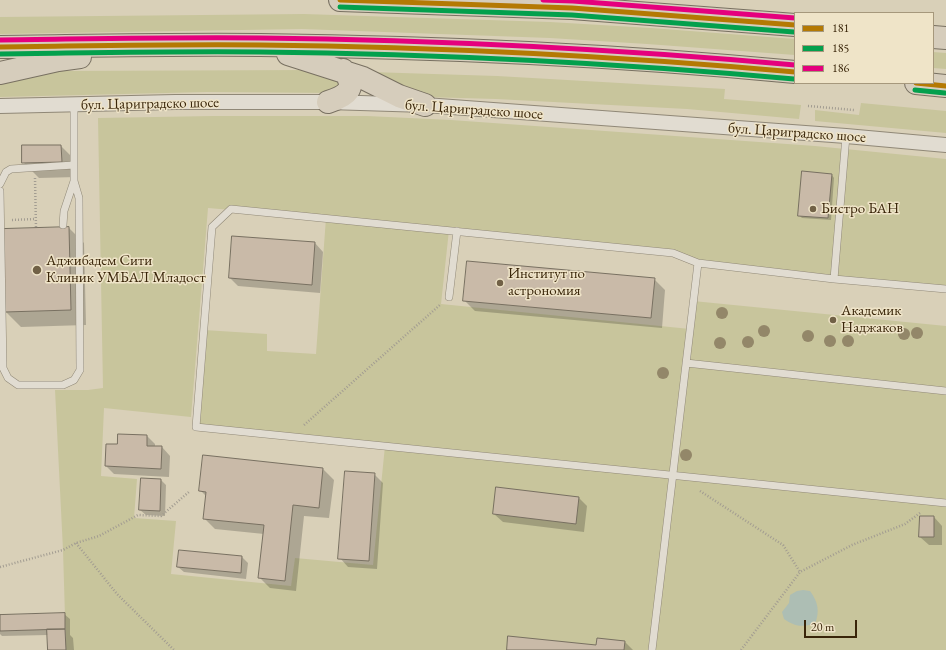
<!DOCTYPE html>
<meta charset="utf-8">
<style>
body{margin:0}
#map{position:relative;width:946px;height:650px;overflow:hidden;background:#d9d0b8;font-family:"EB Garamond",serif}
canvas{display:block}
.legend{position:absolute;left:794px;top:12px;width:140px;height:72px;box-sizing:border-box;background:#efe4c8;border:1px solid #a6987c;margin:0;padding:5px 7px;list-style:none;font-size:12px;color:#392509}
.legend li{display:flex;align-items:center;gap:8px;height:20px}
.legend b{width:20px;border:1px solid #a6987c}
.scale{position:absolute;left:804px;top:620px;width:53px;height:18px;box-sizing:border-box;border:2px solid #392509;border-top:0;padding-left:5px;font-size:12px;line-height:14px;white-space:nowrap;color:#392509;-webkit-text-stroke:3px #efe4c8;paint-order:stroke}
</style>
<div id="map">
<canvas width="946" height="650"></canvas>
<ul class="legend">
<li><b style="height:5px;background:#b47903"></b>181</li>
<li><b style="height:5px;background:#03a04d"></b>185</li>
<li><b style="height:5px;background:#e5007d"></b>186</li>
</ul>
<div class="scale">20 m</div>
</div>
<script>
const ctx = document.querySelector('canvas').getContext('2d');
ctx.lineJoin = 'round';
function paint(path, color) {
  ctx.fillStyle = color;
  ctx.fill(path, 'evenodd');
}
function strokePath(path, color, width, dash) {
  ctx.strokeStyle = color;
  ctx.lineWidth = width;
  ctx.lineCap = dash ? 'butt' : 'round';
  ctx.setLineDash(dash || []);
  ctx.stroke(path);
}
function write(font, color, halo, rows, align = 'center') {
  ctx.font = font + ' "EB Garamond",serif';
  ctx.lineWidth = 3;
  ctx.setLineDash([]);
  ctx.textBaseline = 'middle';
  ctx.strokeStyle = halo;
  ctx.fillStyle = color;
  for (const [text, x, y, turn = 0] of rows) {
    ctx.save();
    ctx.translate(x, y);
    ctx.rotate((+turn || 0) * Math.PI / 180);
    ctx.textAlign = isNaN(turn) ? turn : align;
    if (halo) ctx.strokeText(text, 0, 0);
    ctx.fillText(text, 0, 0);
    ctx.restore();
  }
}
const green = new Path2D(`
 M304 14 550 22 651 28 795 39V55L647 44 550 38 302 29 0 34V17Z
 M933 52 946 53V69L933 68Z
 M310 70 342 81 335 93 207 92 0 97V79L55 71Z
 M370 72 497 76 725 89 724 99 801 105 799 119 687 109 496 99 425 97Z
 M861 103 946 111V133L815 121V110L859 115Z
 M213 116H367L451 120 815 146 946 159V288L705 263 681 253 449 230 441 304 690 329 693 301 946 326V650H66L63 550 55 390H88L103 388 98 118ZM208 208 326 218 316 354 267 351V334L204 330 196 427 385 446 373 565 295 558 291 586 171 574 176 521 134 518 137 479 101 476 104 408 191 417Z`);
const water = new Path2D(`
 M803 590 810 591C818 602 820 611 815 624 801 627 796 627 784 619L782 612 789 603 790 595 797 591Z`);
const shadow = new Path2D(`
 M61 146 76 161 77 177 39 178 23 162Z
 M803 172 832 175 834 178 831 220 802 218 799 215Z
 M69 228 84 243 86 325 21 327 6 312 4 230Z
 M315 243 323 252 320 293 238 286 230 278Z
 M654 279 665 290 662 328 475 311 464 300Z
 M147 436 155 444V447H162L170 456 169 477 114 474 106 466 118 445Z
 M323 469 334 480 329 518 304 516 296 591 270 588 259 577 264 534 215 529 204 518 207 497 200 490Z
 M374 474 383 483 377 569 348 567 340 558Z
 M161 480 166 485 165 516 146 515 140 510Z
 M579 498 587 506 584 532 503 522 494 514Z
 M934 517 942 526V545H929L920 537Z
 M179 551 242 557 248 563 246 579 184 572 178 567Z
 M64 614 70 619V635L73 638 74 650H49L48 635 2 636 0 634V616Z
 M625 642 633 650H508L597 646Z`);
const building = new Path2D(`
 M22 145H61L62 162 22 163Z
 M802 171 832 174 828 218 798 216Z
 M69 227 71 310 5 312 3 229Z
 M232 236 315 242 312 285 229 278Z
 M467 261 655 278 651 318 463 301Z
 M118 434 147 435V446H162L161 469 105 466 106 444H117Z
 M203 455 323 468 319 508 293 505 285 581 258 578 264 525 203 519 206 492 199 491Z
 M345 471 375 473 369 561 338 559Z
 M141 478 161 479 160 511 139 510Z
 M496 487 579 497 576 524 493 514Z
 M920 516H934V537H919Z
 M179 550 242 556 241 573 177 567Z
 M65 613V629L0 631V615Z
 M47 629H65L66 650H48Z
 M508 636 596 645 597 638 625 641 624 650H507Z`);
const path = new Path2D(`
 M808 106 854 110
 M35 178 36 228
 M12 220 35 219
 M304 425 441 304
 M700 491 783 545 800 572
 M76 543 117 594 174 650
 M0 567 63 550 76 543 99 536 138 515 161 516 190 491
 M741 650 800 572 852 545 905 524 920 513`);
const lane = new Path2D(`
 M0 184 6 172 11 169 74 165
 M0 191 3 368 8 378 18 385H63L74 380 80 370 79 198 74 181V105
 M63 225 64 211 74 181
 M834 279 846 136
 M946 289 834 279 698 263 673 253 231 209 212 227 196 427 946 503
 M449 297 457 231
 M686 363 946 391
 M652 650 698 263`);
const street = new Path2D(`
 M0 106 175 102H328L425 105 846 136 946 145`);
const highway = new Path2D(`
 M340 0 572 8 795 25
 M933 37 946 38
 M0 47C87 46 173 44 260 45 438 47 617 55 795 72
 M288 54 363 78 399 96 425 105
 M0 73 58 60 80 57
 M916 83 946 86
 M328 102C347 96 358 88 343 70`);
const bus1 = new Path2D(`
 M340 0 572 8 795 25
 M0 47C87 46 173 44 260 45 439 47 617 56 795 72
 M916 83 946 86`);
const bus2 = new Path2D(`
 M340 7 572 15 794 32
 M0 54C87 53 173 51 260 52 438 54 617 63 794 79
 M915 90 945 93`);
const bus3 = new Path2D(`
 M543 0 573 1 795 18
 M0 40C87 39 173 37 260 38 439 40 617 49 795 65`);
const trees = [
 [722,313],
 [764,331],
 [917,333],
 [904,334],
 [808,336],
 [830,341],
 [848,341],
 [748,342],
 [720,343],
 [663,373],
 [686,455]
];
const markers = [
 [813,209,4,"#716146"],
 [37,270,5,"#716146"],
 [500,283,4,"#716146"],
 [833,320,4,"#716146"]
];
const streetNames = [
 ["бул. Цариградско шосе",150,104,-1],
 ["бул. Цариградско шосе",474,110,4],
 ["бул. Цариградско шосе",797,133,4]
];
const poiNames = [
 ["Бистро БАН",821,209],
 ["Аджибадем Сити",46,261],
 ["Клиник УМБАЛ Младост",46,278],
 ["Институт по",508,274],
 ["астрономия",508,291],
 ["Академик",841,311],
 ["Наджаков",841,328]
];
paint(green, '#c8c59c');
paint(water, '#adbeb4');
paint(shadow, '#0003');
paint(building, '#c9baa8');
strokePath(building, '#787061', 1);
strokePath(lane, '#908877', 8);
strokePath(street, '#908877', 16);
strokePath(highway, '#787061', 24);
strokePath(path, '#a29c91', 2.5, [1, 2]);
strokePath(lane, '#e1dcd1', 7);
strokePath(street, '#e1dcd1', 14);
strokePath(highway, '#d6cdbc', 22);
strokePath(bus1, '#b47903', 5);
strokePath(bus2, '#03a04d', 5);
strokePath(bus3, '#e5007d', 5);
ctx.fillStyle = '#938769';
for (const [x, y] of trees) {
  ctx.beginPath();
  ctx.arc(x, y, 6, 0, 2 * Math.PI);
  ctx.fill();
}
for (const [x, y, r, color] of markers) {
  const dot = new Path2D();
  dot.arc(x, y, r, 0, 2 * Math.PI);
  ctx.fillStyle = color;
  ctx.fill(dot);
  strokePath(dot, '#efe4c8', 1.5);
}
write('15px', '#392509', '#efe4c8', streetNames);
write('15px', '#392509', '#efe4c8', poiNames, 'left');
</script>
